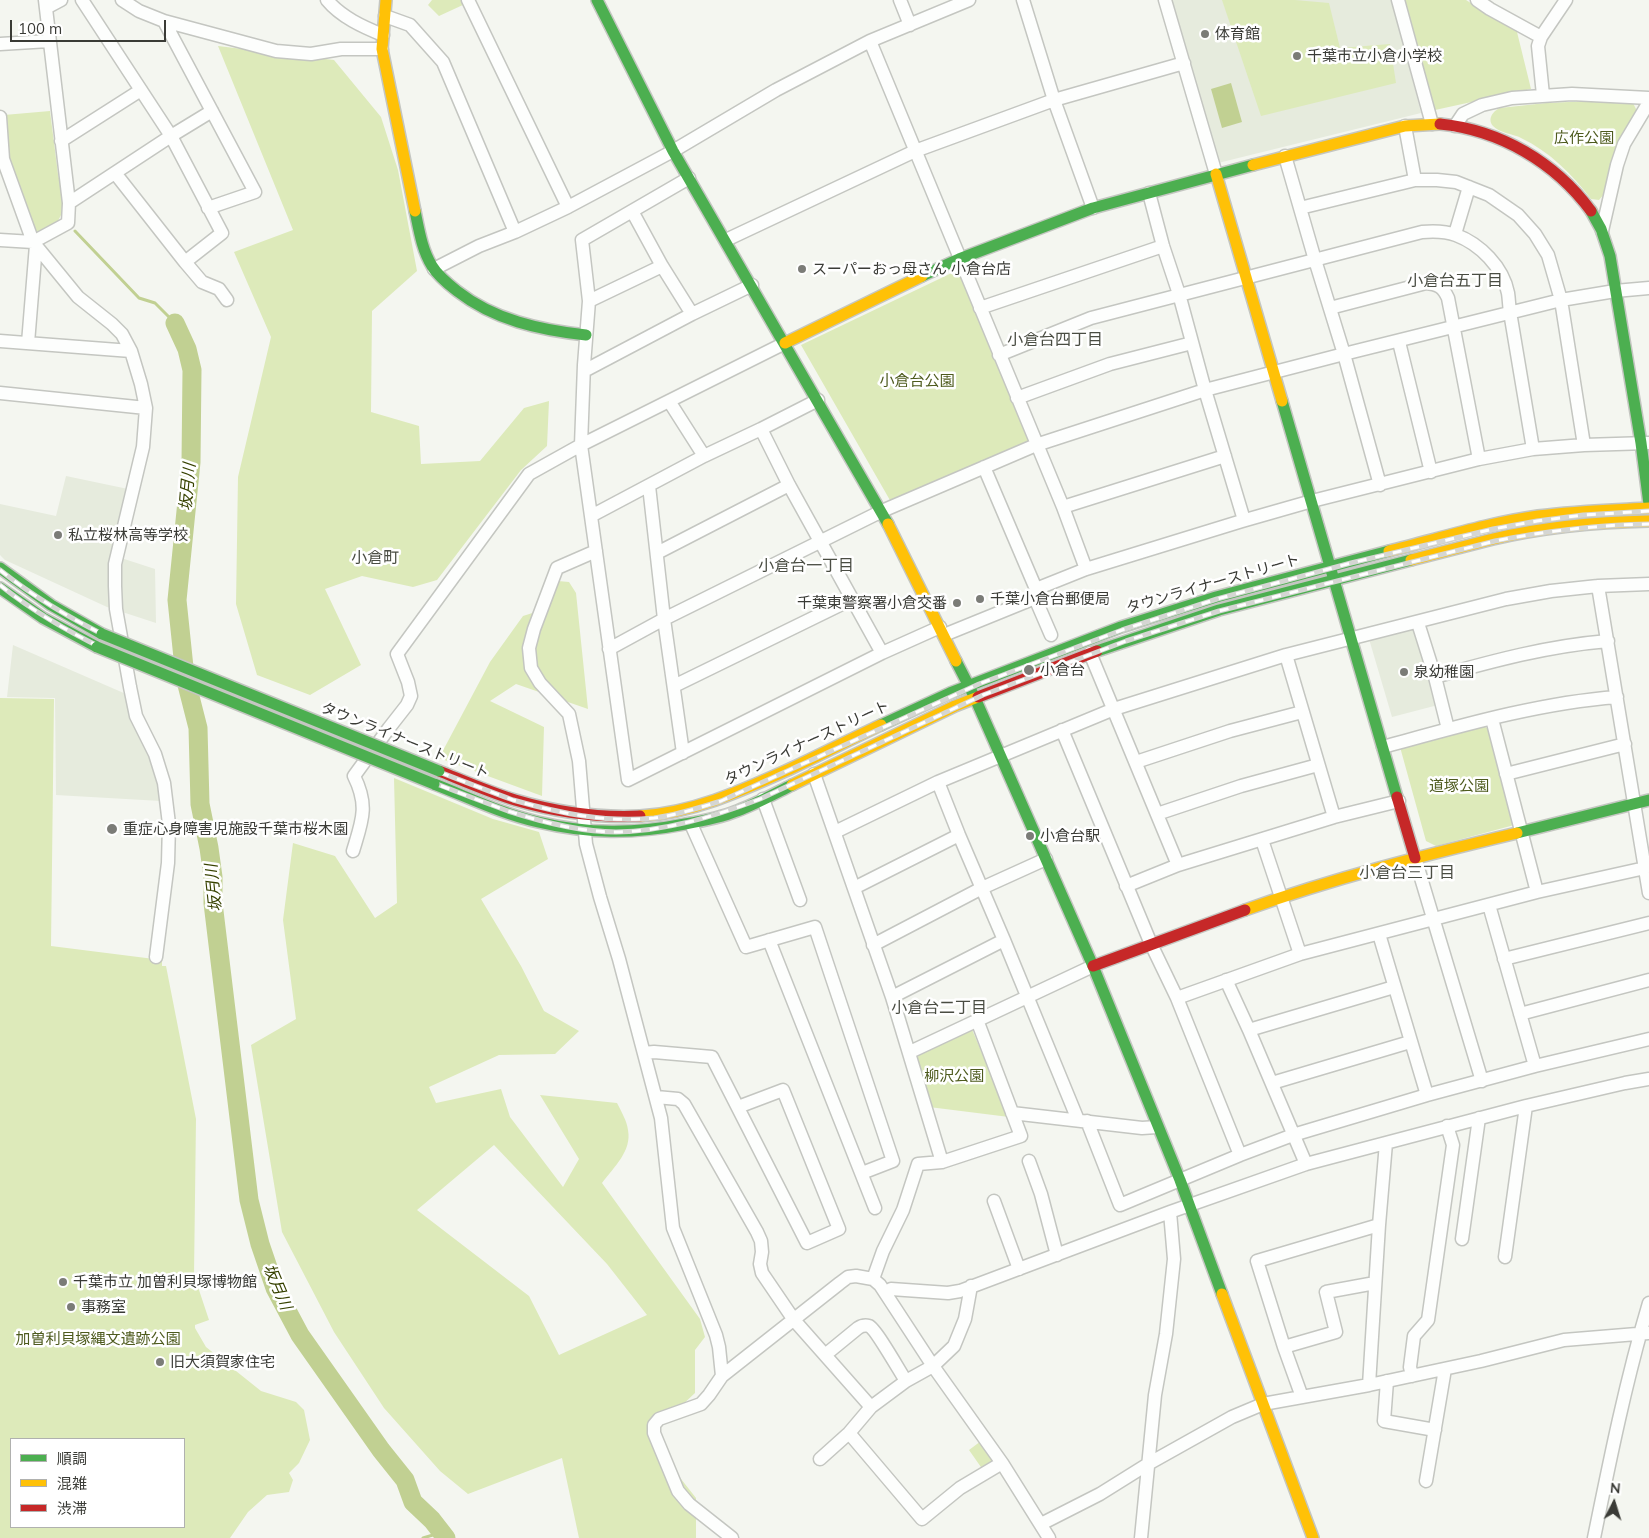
<!DOCTYPE html>
<meta charset="utf-8">
<style>
body{margin:0}
#map{position:relative;width:1649px;height:1538px;overflow:hidden;background:#f4f6f0;font-family:Mulish,"Noto Sans JP",sans-serif}
canvas{display:block}
.legend{position:absolute;left:10px;top:1438px;width:175px;height:90px;box-sizing:border-box;background:#fff;border:1px solid #b0b1af;margin:0;padding:6px 9px;list-style:none;font-size:15px;color:#3a3b36}
.legend li{display:flex;align-items:center;gap:10px;height:25px}
.legend b{width:25px;border:1px solid #b0b1af}
.north{position:absolute;left:1589px;top:1478px;width:50px;height:50px;-webkit-text-stroke:4px #fff;paint-order:stroke;rotate:5deg;font-size:14px;font-weight:700;line-height:20px;text-align:center;color:#3a3b36}
.north::after{content:'';display:block;margin:auto;width:18px;height:22px;background:#3a3b36;clip-path:polygon(50% 0,100% 100%,50% 72%,0 100%)}
.scale{position:absolute;left:10px;top:20px;width:156px;height:22px;box-sizing:border-box;border:2px solid #3a3b36;border-top:0;padding-left:6px;font-size:15px;line-height:18px;white-space:nowrap;color:#3a3b36;-webkit-text-stroke:4px #fff;paint-order:stroke}
</style>
<div id="map">
<canvas width="1649" height="1538"></canvas>
<ul class="legend">
<li><b style="height:6px;background:#4caf50"></b>順調</li>
<li><b style="height:6px;background:#ffc107"></b>混雑</li>
<li><b style="height:6px;background:#c62828"></b>渋滞</li>
</ul>
<div class="north">N</div>
<div class="scale">100 m</div>
</div>
<script>
const ctx = document.querySelector('canvas').getContext('2d');
ctx.lineJoin = 'round';
function paint(path, color) {
  ctx.fillStyle = color;
  ctx.fill(path, 'evenodd');
}
function strokePath(path, color, width, dash) {
  ctx.strokeStyle = color;
  ctx.lineWidth = width;
  ctx.lineCap = dash ? 'butt' : 'round';
  ctx.setLineDash(dash || []);
  ctx.stroke(path);
}
function write(font, color, halo, rows, align = 'center') {
  ctx.font = font + ' Mulish,"Noto Sans JP",sans-serif';
  ctx.lineWidth = 5;
  ctx.setLineDash([]);
  ctx.textBaseline = 'middle';
  ctx.strokeStyle = halo;
  ctx.fillStyle = color;
  for (const [text, x, y, turn = 0] of rows) {
    ctx.save();
    ctx.translate(x, y);
    ctx.rotate((+turn || 0) * Math.PI / 180);
    ctx.textAlign = isNaN(turn) ? turn : align;
    if (halo) ctx.strokeText(text, 0, 0);
    ctx.fillText(text, 0, 0);
    ctx.restore();
  }
}
const built = new Path2D(`
 M1171 0H1392L1421 113 1218 163Z
 M66 476 128 489 112 555 155 569 156 623 107 607 5 560 0 555V504L56 516Z
 M1411 627 1417 632 1438 705 1392 717 1369 639Z
 M13 645 126 694 154 766 161 801 56 795 55 698 7 697Z`);
const green = new Path2D(`
 M432 0H463L465 4 439 16 428 5Z
 M1222 0H1295L1329 3 1340 48 1390 44 1396 83 1261 116Z
 M1404 0H1466L1517 32 1531 89 1435 110Z
 M218 46 334 60 381 117 398 170 417 271 372 311 371 412 419 426 421 464 480 461 524 408 549 401 547 446 521 470 437 580 413 587 362 576 325 589 361 665 310 695 257 675 236 604 238 477 271 337 234 252 293 230Z
 M1591 101 1633 103 1637 111 1605 193 1599 200 1591 199C1572 174 1550 152 1521 138 1514 134 1499 133 1493 126 1487 119 1493 111 1500 108L1546 103Z
 M50 111 58 174 63 195 62 213 58 221 36 233 8 162 4 115Z
 M960 269 1029 441 891 502 801 345Z
 M558 581 569 582 576 593 588 709 516 684 490 701 544 727 542 796 439 758 490 662 523 616 548 608Z
 M0 698 54 699 51 946 162 960V966H166L196 1119 194 1275 209 1320 195 1325V1328L206 1347 261 1391 296 1402 304 1410 310 1440 299 1463 289 1473 293 1480 289 1492 267 1495 248 1512 230 1538H0ZM11 1439H184V1527H11Z
 M1482 725 1493 732 1518 824 1436 846 1426 841 1400 747Z
 M394 778 493 819 539 832 548 859 481 899 521 966 544 1011 579 1031 555 1054 499 1055 429 1087 436 1103 501 1089 510 1117 563 1187 579 1159 540 1095 617 1103C621 1111 627 1121 628 1130 632 1151 614 1167 602 1183L700 1319 705 1337 695 1350V1393L648 1437 696 1498V1538H579L562 1458 468 1494 440 1471 384 1408 334 1332 282 1232 251 1045 296 1019 283 920 293 843 335 856 375 918 397 903ZM494 1145 607 1264 647 1315 559 1355 529 1296 417 1210Z
 M971 1027 1009 1117 929 1107 913 1058Z
 M981 1441 994 1459 993 1464 983 1470 969 1450Z`);
const water = new Path2D(`
 M1231 83 1242 122 1222 128 1211 89Z`);
const stream = new Path2D(`
 M75 231 139 298 155 303 175 323
 M423 1538 443 1532`);
const river = new Path2D(`
 M175 323 187 349 192 370 191 462 177 600 185 677 198 728 200 804 209 848 213 877V903L249 1200 260 1244 275 1288 300 1335 381 1450 405 1480 413 1502 432 1520 446 1538`);
const street = new Path2D(`
 M82 0 171 136 222 233 185 262 115 173
 M122 0 139 11 164 21 276 51 311 54 341 49H382
 M327 0C341 17 363 27 383 35
 M468 0 568 207
 M900 0 910 25
 M1023 0 1054 100 1093 208
 M1165 0 1216 174
 M1398 0 1432 124
 M1477 0 1490 9 1541 37
 M46 8 61 0
 M385 16 410 25 443 62 515 232
 M164 21 255 192 208 208
 M870 41 1063 507 1086 569
 M0 44 49 41
 M1543 95 1538 46 1541 37 1566 0
 M0 117 3 159 33 242 78 297 112 324 122 334 131 351 141 384 146 408 143 447 115 564V586L116 609 130 687 136 716 155 754 164 783 169 824 168 863 156 957
 M1405 126 1415 180
 M1455 126 1463 114 1482 105 1512 98 1572 94 1649 98
 M61 141 141 90
 M1285 156 1315 260 1344 354 1380 485
 M689 178 582 240 589 301 584 365 581 445 628 780 882 653 940 627
 M1149 193 1163 246 1179 294 1205 390 1244 520
 M69 203 171 136 212 111
 M1300 208 1415 180H1437L1456 182 1489 195 1518 215 1535 234 1548 255 1561 300 1584 445
 M632 211 662 266 692 314
 M1602 231 1617 165 1624 144 1649 102
 M1455 234 1469 187
 M0 240 33 242 68 223 69 203 45 0
 M726 240 915 151 1054 100 1184 63
 M185 262 202 282 219 289 227 300
 M434 269 479 246 515 232 568 207 673 151 776 90 870 41 969 0
 M589 301 662 266
 M980 308 1163 246
 M1330 308 1426 283C1438 284 1443 287 1448 298L1479 459
 M0 341 131 351
 M1399 342 1431 472
 M28 343 36 245
 M999 355 1091 318 1422 232C1433 231 1445 231 1456 235 1480 244 1503 267 1508 293 1509 299 1509 306 1510 312L1533 449
 M584 371 692 314 752 285
 M0 393 146 408
 M1017 398 1110 364 1192 343
 M669 401 704 456
 M761 429 789 485 882 653
 M984 467 1036 589 1035 598 1051 635
 M649 486 664 619 683 753
 M1063 507 1225 456
 M591 516 704 456 761 429 818 400
 M596 551 557 568 534 629 529 648 531 668 540 683 569 714 579 761 586 844 600 897 619 959 661 1118 673 1228 716 1335 719 1347 722 1376
 M657 553 789 485
 M1598 586 1649 893
 M1036 589 1086 569 1242 521 1312 501 1479 459 1533 449 1584 445 1648 443
 M1418 623 1435 677 1448 729
 M944 635 1035 598
 M609 649 664 619 882 511 1036 445 1205 390 1344 354 1561 300 1615 291 1649 288
 M1090 653 1178 865
 M1286 655 1334 817
 M1435 677C1493 661 1547 646 1608 641
 M674 686 852 599
 M1492 719 1537 892
 M1062 730 1151 944 1177 998 1240 1155
 M1383 747C1460 726 1538 703 1617 697
 M1136 762 1230 731 1302 712
 M814 774 892 997 942 1162
 M1506 774 1625 744
 M938 782 959 835 1004 940 1078 1120
 M763 799 800 900
 M1157 814 1241 786 1318 765
 M691 824 746 947 815 927 893 1161 862 1173
 M835 832 938 782 1114 709 1286 655 1506 599 1551 591 1598 586 1649 584
 M1262 840 1300 954
 M353 851C362 821 369 806 354 776L389 728 407 705 411 696 408 682 397 654 529 474 581 445 785 343
 M1415 858 1482 1081
 M1126 886 1178 865 1334 817 1399 801
 M854 888 959 835
 M1489 905 1535 1066
 M1379 934 1427 1095
 M769 940 875 1208
 M873 945 982 888 1046 859
 M1504 959 1649 923
 M1226 980 1249 1030 1306 1164
 M892 997 1004 940
 M1177 998 1300 954 1537 892 1645 868
 M1520 1014 1649 980
 M1249 1030 1394 987
 M910 1052 1093 966
 M644 1053 654 1052 712 1057 807 1243 839 1229 783 1090 738 1107
 M1272 1083 1410 1042
 M656 1097 678 1099 684 1104 757 1232 761 1241 762 1252 760 1264 762 1273 794 1320 871 1407
 M1012 1113 1142 1128 1157 1127
 M1087 1121 1120 1205 1240 1155 1293 1135 1427 1095 1535 1066 1649 1039
 M1029 1161 1041 1194 1057 1255
 M994 1201 1019 1269
 M1462 1239 1479 1118
 M1505 1257 1526 1106
 M873 1279 883 1251 903 1210 918 1164 942 1162 1021 1136 977 1020
 M885 1292 891 1289 948 1293 960 1291 1170 1212 1306 1164 1526 1106 1625 1083 1649 1079
 M1284 1347 1336 1332 1326 1292 1375 1283
 M825 1355 858 1328C861 1326 865 1325 869 1326 876 1329 900 1372 906 1381
 M1412 1376 1410 1367 1414 1336 1428 1320 1453 1145 1447 1126
 M1387 1381 1384 1421 1435 1430
 M1369 1385 1379 1225 1386 1143
 M1302 1397 1284 1347 1257 1261 1379 1225
 M849 1433 922 1519 960 1488 1002 1463
 M820 1459 849 1433 871 1407 906 1381 933 1366 954 1346 965 1319 971 1286
 M1426 1481 1445 1369
 M1041 1524 1100 1494 1148 1464 1232 1417 1263 1404 1369 1385 1481 1361 1564 1340 1649 1333
 M732 1538 689 1504 678 1491 654 1433V1425L659 1419 701 1404 709 1395 722 1376 840 1283 848 1277 856 1276 873 1279 880 1285 933 1366 1002 1463 1049 1538
 M1141 1538 1155 1395 1166 1334 1174 1259 1170 1212
 M1594 1538C1610 1459 1626 1380 1649 1303`);
const fast = new Path2D(`
 M597 0 673 151 888 524
 M415 211C419 230 422 250 432 266 438 276 448 284 457 291 494 320 540 330 586 335
 M1591 211 1601 229 1610 256 1641 443 1649 504
 M922 276 959 259 1093 208 1253 165
 M1282 401 1397 797
 M0 568 51 605 102 634
 M0 588 43 618 97 647
 M1097 651 1219 610 1411 560
 M956 661 975 698 1093 966 1180 1180 1222 1294
 M881 725 950 693 1121 627 1216 597 1389 551
 M434 784C468 797 502 814 538 822 588 834 634 834 685 824 703 821 720 818 737 811 756 804 774 794 792 785
 M1517 833 1649 800`);
const slow = new Path2D(`
 M386 0 382 49 415 211
 M1253 165 1405 126 1440 124
 M1216 174 1282 401
 M785 343 922 276
 M888 524 956 661
 M1389 551C1438 539 1488 523 1538 516 1575 511 1612 510 1649 508
 M1411 560C1438 553 1465 546 1493 539 1544 527 1597 522 1649 521
 M792 785 955 706 978 697
 M640 816C694 813 743 790 792 768 822 754 851 739 881 725
 M1245 910C1334 878 1425 855 1517 833
 M1222 1294 1313 1538`);
const jam = new Path2D(`
 M1440 124C1500 130 1555 162 1591 211
 M978 697 1097 651
 M439 771C464 781 489 792 515 800 556 812 598 818 640 816
 M1397 797 1415 858
 M1093 966 1245 910`);
const rail = new Path2D(`
 M0 570C79 633 171 665 263 702 346 735 429 769 513 800 559 813 605 823 654 818 677 815 699 808 721 801L979 684 1122 630 1217 599 1351 563 1493 529 1537 521 1583 515 1649 511
 M0 585C76 646 171 678 261 714 343 746 425 781 508 811 542 822 579 832 616 832 666 831 713 817 760 799L983 695 1126 641 1219 611 1495 541C1546 531 1597 525 1649 524`);
const fastBridge = new Path2D(`
 M102 634 439 771
 M97 647 434 784`);
const markers = [
 [1205,34,5,"#7b7c77"],
 [1297,56,5,"#7b7c77"],
 [802,269,5,"#7b7c77"],
 [58,535,5,"#7b7c77"],
 [980,599,5,"#7b7c77"],
 [957,603,5,"#7b7c77"],
 [1029,670,6,"#7b7c77"],
 [1404,672,5,"#7b7c77"],
 [112,829,6,"#7b7c77"],
 [1030,836,5,"#7b7c77"],
 [63,1282,5,"#7b7c77"],
 [71,1307,5,"#7b7c77"],
 [160,1362,5,"#7b7c77"]
];
const poiNames = [
 ["体育館",1215,34],
 ["千葉市立小倉小学校",1307,56],
 ["スーパーおっ母さん 小倉台店",812,269],
 ["私立桜林高等学校",68,535],
 ["千葉小倉台郵便局",990,599],
 ["千葉東警察署小倉交番",947,603,"right"],
 ["小倉台",1040,670],
 ["泉幼稚園",1414,672],
 ["重症心身障害児施設千葉市桜木園",123,829],
 ["小倉台駅",1040,836],
 ["千葉市立 加曽利貝塚博物館",73,1282],
 ["事務室",81,1307],
 ["旧大須賀家住宅",170,1362]
];
const parkNames = [
 ["広作公園",1584,138],
 ["小倉台公園",917,381],
 ["道塚公園",1459,786],
 ["柳沢公園",954,1076],
 ["加曽利貝塚縄文遺跡公園",98,1339]
];
const streetNames = [
 ["タウンライナーストリート",1213,584,-16],
 ["タウンライナーストリート",405,741,22],
 ["タウンライナーストリート",807,743,-25]
];
const neighbourhoodNames = [
 ["小倉台五丁目",1455,281],
 ["小倉台四丁目",1055,340],
 ["小倉町",375,558],
 ["小倉台一丁目",806,566],
 ["小倉台三丁目",1407,873],
 ["小倉台二丁目",939,1008]
];
const waterNames = [
 ["坂月川",188,487,-85],
 ["坂月川",214,888,-96],
 ["坂月川",277,1287,67]
];
paint(built, '#e6ebdd');
paint(green, '#ddeaba');
paint(water, '#c1d092');
strokePath(stream, '#c1d092', 3);
strokePath(river, '#c1d092', 19);
strokePath(street, '#c4c6c1', 15);
strokePath(fast, '#c4c6c1', 14);
strokePath(slow, '#c4c6c1', 14);
strokePath(jam, '#c4c6c1', 14);
strokePath(street, '#fdfefd', 12);
strokePath(fast, '#4caf50', 11);
strokePath(slow, '#ffc107', 11);
strokePath(jam, '#c62828', 11);
strokePath(rail, '#d5d6d3', 5);
strokePath(rail, '#fff', 3, [9]);
strokePath(fastBridge, '#c4c6c1', 14, []);
strokePath(fastBridge, '#4caf50', 11);
for (const [x, y, r, color] of markers) {
  const dot = new Path2D();
  dot.arc(x, y, r, 0, 2 * Math.PI);
  ctx.fillStyle = color;
  ctx.fill(dot);
  strokePath(dot, '#fff', 2);
}
write('15px', '#3a3b36', '#fff', poiNames, 'left');
write('15px', '#4e5b1e', '#fff', parkNames);
write('15px', '#3a3b36', '#fff', streetNames);
write('16px', '#4a4d43', '#fff', neighbourhoodNames);
write('italic 16px', '#374200', '#fff', waterNames);
</script>
